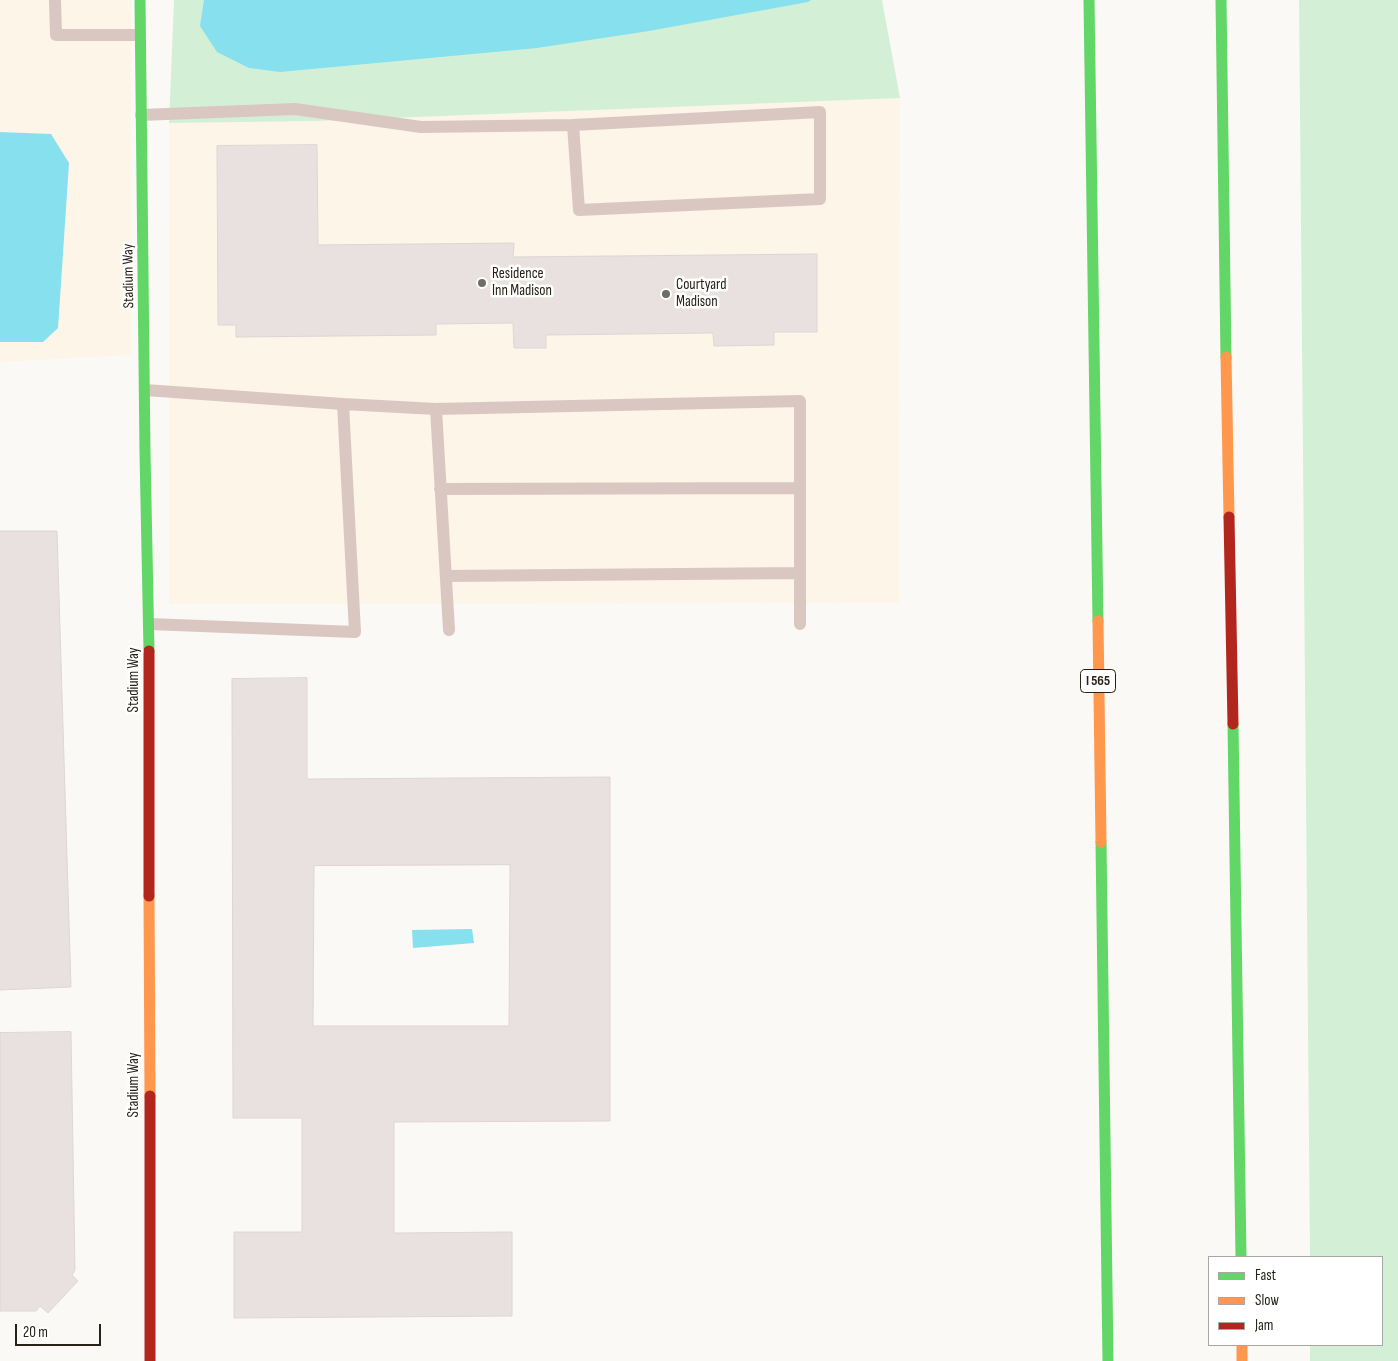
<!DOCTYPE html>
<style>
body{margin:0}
#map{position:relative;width:1398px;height:1361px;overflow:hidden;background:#fbf9f6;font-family:"Sofia Sans Condensed",sans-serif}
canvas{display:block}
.legend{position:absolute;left:1208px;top:1256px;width:175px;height:90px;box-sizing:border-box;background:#fff;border:1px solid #a9a7a2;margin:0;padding:6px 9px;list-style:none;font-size:15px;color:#272217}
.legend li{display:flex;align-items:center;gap:10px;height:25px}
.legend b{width:25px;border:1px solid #a9a7a2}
.scale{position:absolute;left:15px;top:1324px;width:86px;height:22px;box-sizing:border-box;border:2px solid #272217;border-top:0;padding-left:6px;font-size:15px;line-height:18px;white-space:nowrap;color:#272217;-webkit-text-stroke:4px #fff;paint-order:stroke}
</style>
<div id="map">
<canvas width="1398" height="1361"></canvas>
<ul class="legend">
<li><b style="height:6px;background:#63d668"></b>Fast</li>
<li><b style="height:6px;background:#ff974d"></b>Slow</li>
<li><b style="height:6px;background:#b3261e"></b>Jam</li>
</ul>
<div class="scale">20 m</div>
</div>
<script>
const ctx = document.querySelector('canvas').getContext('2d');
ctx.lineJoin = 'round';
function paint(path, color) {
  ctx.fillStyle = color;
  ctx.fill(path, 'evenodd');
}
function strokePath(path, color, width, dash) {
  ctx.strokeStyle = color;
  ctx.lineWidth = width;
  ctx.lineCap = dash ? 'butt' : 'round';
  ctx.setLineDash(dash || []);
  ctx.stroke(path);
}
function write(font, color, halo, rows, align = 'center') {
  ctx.font = font + ' "Sofia Sans Condensed",sans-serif';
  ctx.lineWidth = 5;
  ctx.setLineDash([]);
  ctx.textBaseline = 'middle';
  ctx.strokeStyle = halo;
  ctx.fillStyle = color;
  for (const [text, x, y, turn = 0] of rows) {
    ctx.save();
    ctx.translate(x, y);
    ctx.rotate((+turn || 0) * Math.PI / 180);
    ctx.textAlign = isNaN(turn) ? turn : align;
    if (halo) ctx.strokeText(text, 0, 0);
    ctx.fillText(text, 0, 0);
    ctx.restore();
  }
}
const built = new Path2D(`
 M0 0H131V355L0 362Z
 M900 98 899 603 169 604V123L316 121Z`);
const green = new Path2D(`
 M174 0H882L900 98 316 121 169 123Z
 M1299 0H1398V1361H1310V1345H1382V1257H1310Z`);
const water = new Path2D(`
 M204 0H811L808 2 649 31 537 48 280 72 249 68 217 52 200 26Z
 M0 132 51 134 69 163 58 328 43 342H0Z
 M472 929 474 943 413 948 412 930Z`);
const building = new Path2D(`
 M317 145 318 245 514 243 513 257 817 254V332H774V345L714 346 713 333 546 335V348H514L513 323 436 324V335L236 337V325H218L217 146Z
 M0 531H57L71 987 0 990Z
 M307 678V779L610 777V1121L394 1122V1233L512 1232V1316L234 1318V1232H302V1118H233L232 679ZM510 865 509 1026H313L314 866Z
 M71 1032 75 1270 72 1275 78 1281 48 1313 40 1306 36 1311H0V1033Z`);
const lane = new Path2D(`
 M55 0 56 35H140
 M820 112V199L579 210 573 125Z
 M141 115 295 109 421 127 573 125
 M145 390 343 404
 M440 489 800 488
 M446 576 800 573
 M149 624 355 632 343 404 436 409
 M449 630 436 409 800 401V624`);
const fast = new Path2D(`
 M140 0 145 452 149 651
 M1089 0 1098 621
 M1221 0 1226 357
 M1233 724 1241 1257
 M1101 842 1108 1361`);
const slow = new Path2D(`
 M1226 357 1229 517
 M1098 621 1101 842
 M149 896 150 1096
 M1242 1345V1361`);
const jam = new Path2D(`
 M1229 517 1233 724
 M149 651V896
 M150 1096V1361`);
const markers = [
 [482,283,5,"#716d65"],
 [666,294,5,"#716d65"]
];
const shields = [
 [1098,681,35]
];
const shieldNames = [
 ["I 565",1098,681]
];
const poiNames = [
 ["Residence",492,274],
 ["Inn Madison",492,291],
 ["Courtyard",676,285],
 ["Madison",676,302]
];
const streetNames = [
 ["Stadium Way",129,276,-91],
 ["Stadium Way",134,680,-90],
 ["Stadium Way",134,1085,-90]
];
paint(built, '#fcf5e8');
paint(green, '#d3f0d6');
paint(water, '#87e0ed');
paint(building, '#e9e1df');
strokePath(building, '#ded6d4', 1);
strokePath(lane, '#dac7c2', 12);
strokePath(fast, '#63d668', 11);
strokePath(slow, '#ff974d', 11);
strokePath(jam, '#b3261e', 11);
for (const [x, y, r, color] of markers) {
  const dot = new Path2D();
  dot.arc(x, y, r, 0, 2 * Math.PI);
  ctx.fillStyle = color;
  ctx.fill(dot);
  strokePath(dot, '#fff', 2);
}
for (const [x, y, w] of shields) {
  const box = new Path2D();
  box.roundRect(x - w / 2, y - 11.5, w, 23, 4);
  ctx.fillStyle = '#fff';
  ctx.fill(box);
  strokePath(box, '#272217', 1);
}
write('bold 14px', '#272217', null, shieldNames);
write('15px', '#272217', '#fff', poiNames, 'left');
write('15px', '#272217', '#fff', streetNames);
</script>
